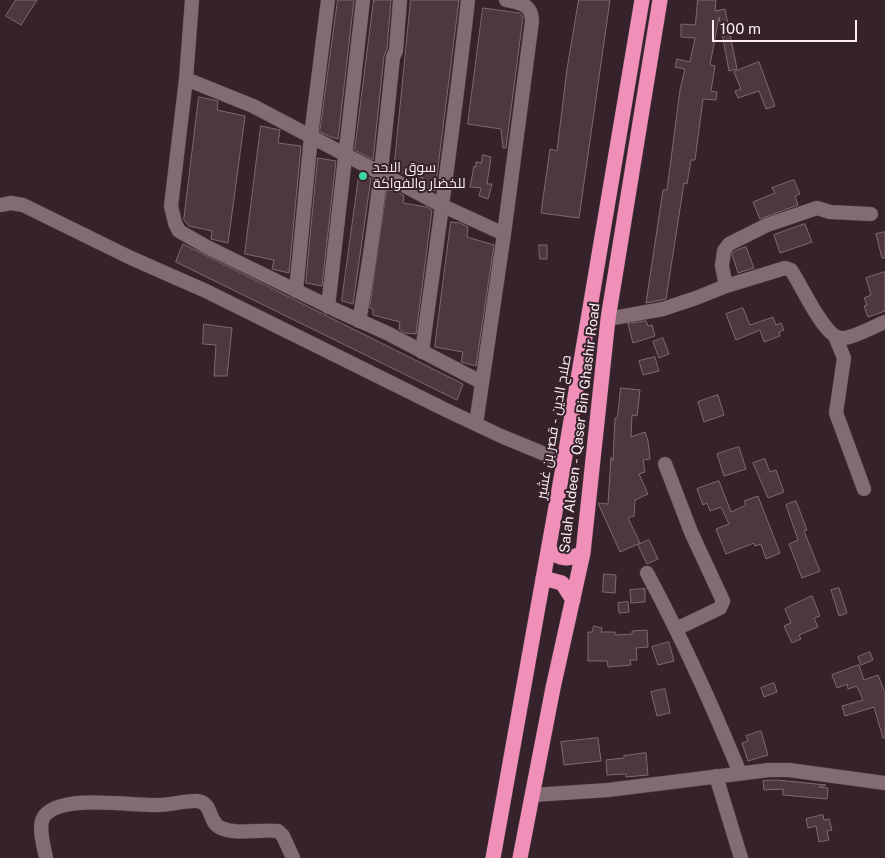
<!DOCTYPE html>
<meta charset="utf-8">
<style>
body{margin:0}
#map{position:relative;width:885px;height:858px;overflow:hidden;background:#36222a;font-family:"Public Sans",sans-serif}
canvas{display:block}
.scale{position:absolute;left:712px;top:20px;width:145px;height:22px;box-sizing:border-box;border:2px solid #fbedf2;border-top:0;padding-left:6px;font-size:15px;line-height:18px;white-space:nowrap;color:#fbedf2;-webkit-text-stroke:4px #36222a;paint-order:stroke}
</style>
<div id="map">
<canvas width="885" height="858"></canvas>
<div class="scale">100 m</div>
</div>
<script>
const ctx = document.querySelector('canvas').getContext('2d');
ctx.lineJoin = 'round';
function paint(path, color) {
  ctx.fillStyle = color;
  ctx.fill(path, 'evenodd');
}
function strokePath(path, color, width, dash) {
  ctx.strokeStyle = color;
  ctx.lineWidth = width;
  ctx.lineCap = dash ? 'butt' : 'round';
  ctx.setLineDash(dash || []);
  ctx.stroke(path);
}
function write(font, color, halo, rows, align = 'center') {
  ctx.font = font + ' "Public Sans",Cairo,sans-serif';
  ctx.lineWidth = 4;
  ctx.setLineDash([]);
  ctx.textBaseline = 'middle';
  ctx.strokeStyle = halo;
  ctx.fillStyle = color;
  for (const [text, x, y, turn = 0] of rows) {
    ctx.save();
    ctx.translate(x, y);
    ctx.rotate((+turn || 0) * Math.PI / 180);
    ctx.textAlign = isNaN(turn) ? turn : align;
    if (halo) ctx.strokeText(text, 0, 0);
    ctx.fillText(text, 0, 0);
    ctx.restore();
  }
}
const building = new Path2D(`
 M16 0H37L21 25 6 16Z
 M338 0H354L338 139 331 137 320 132Z
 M374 0H391L387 49 384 56 373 160 355 150Z
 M411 0H459L435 191 423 186V178L394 171Z
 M579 0H610L579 218 541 213 550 149 557 151 567 69Z
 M698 0H716L715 11 725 9 737 69 729 71 719 17 710 65 715 66 711 91 717 92 716 100 703 99 695 160H691L687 184 684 183 666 299 646 303 663 190H667L680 90 685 69 675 67 677 59 690 62 695 38 681 37V24L695 25Z
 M483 8 520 13 523 17 506 148H503L501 129 468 124Z
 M759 62 775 106 766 109 759 91 738 98 735 91 741 89 734 72Z
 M199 97 218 101 217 110 245 116 228 243 211 239 212 231 189 226 184 220Z
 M261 126 280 130 278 143 301 146 289 273 272 269 274 260 245 254Z
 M483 155 491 157 487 184H492L488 199 479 196 481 188 470 187 474 166 476 167V162L481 163Z
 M318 158 336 161 322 286 306 283Z
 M359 176 371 178 353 304 342 301Z
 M794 180 800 194 795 196 798 205 760 219 753 202 775 193 772 188Z
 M387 190 396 191 404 196 403 203 427 207 432 210 416 334 405 333 399 329 400 322 373 315V309L370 308Z
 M451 222 460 223 468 227 467 237 494 245 476 366 461 362 463 352 435 347Z
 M805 224 812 242 780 253 774 235Z
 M885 232V258H882L876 234Z
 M183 244 463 384 457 400 176 262Z
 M539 245H547V259H540Z
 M746 247 754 268 738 273 732 254 735 251Z
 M885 272V311L868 317 864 306 867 305 864 298 871 295 866 278Z
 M743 308 750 325 773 317 776 325 781 323 784 330 779 332 780 336 764 342 760 330 736 340 726 314Z
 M646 321 648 326 652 325 655 336 633 343 628 324Z
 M204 324 232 328 227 376H214L216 345 203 344Z
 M663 338 669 354 659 358 653 342Z
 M655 357 659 371 643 375 639 361Z
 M621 388 640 390 637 416 632 415 631 437 645 432 648 441 650 459 643 460 645 472 639 474 648 494 635 500 634 516 628 518 640 543 620 552 598 503 608 504 611 457 613 461 615 418H617Z
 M718 395 724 415 704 422 698 402Z
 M739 447 746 469 724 476 717 454Z
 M765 459 770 472 776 470 784 492 768 498 753 463Z
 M719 481 731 512 746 505 744 501 758 496 780 553 766 559 761 544 755 546 754 543 726 554 716 529 729 524 721 507 710 511 707 503 703 505 697 489Z
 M796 501 807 530 804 531 820 571 802 578 789 544 798 540 786 505Z
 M649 540 658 559 647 564 638 545Z
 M604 574 616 575 615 593 603 592Z
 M839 588 847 613 839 616 831 590Z
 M645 589V602L631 603 630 590Z
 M812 596 820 616 814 618 818 627 799 635 801 639 792 643 784 626 791 623 785 609Z
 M628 602 629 612 619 613 618 603Z
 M594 626 602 628 601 632H615V635L632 634V631L647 630 648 647 636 648 637 660H630L631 665 608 667 607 661H588V632H592Z
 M669 642 674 661 658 665 652 647Z
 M870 652 873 660 861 665 858 657Z
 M859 665 864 680 878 675 885 693V738H883L874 707 845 716 842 706 863 700 857 686 848 689 847 684 837 688 832 675Z
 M774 683 777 692 764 697 761 688Z
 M665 689 670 713 657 716 651 692Z
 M761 731 768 755 748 761 742 743 748 741 746 736Z
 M598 738 601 761 564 765 561 742Z
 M646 753 648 775 626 777V774L607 775 606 760 624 758V756Z
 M777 780 826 785 819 787 828 788 827 799 783 795V789L764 790 763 781Z
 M823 815 824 820 829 819 832 830 827 831 829 840 819 842 816 826 808 828 806 819Z`);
const minor = new Path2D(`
 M192 0 186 79 171 206 175 223 179 231 207 247 338 311 387 333 481 382
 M186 79 253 106 441 205 504 234 476 424
 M0 205 11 203 23 205 131 258 206 291 448 411 501 436 564 462
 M504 234 532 21C532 4 520 3 506 0
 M726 286 722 266 724 251 729 244 767 225 817 208 830 212 871 214
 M296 291 311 136 328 0
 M328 307 363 0
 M608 319 663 309 696 298 726 286 785 268 791 270C801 284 824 337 841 338 852 339 874 326 885 322
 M359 321C375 234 384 146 393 57L396 51 400 0
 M835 336 844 358 836 413 864 489
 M422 352C438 234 455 118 468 0
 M665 464 691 532 723 601 720 608 676 629
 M647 573C682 638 712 705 740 773
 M716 776 741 858
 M533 795 608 790 769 770H789L885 783
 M46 858C44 846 36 823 46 814 66 794 132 806 159 805 170 805 188 800 197 801 214 803 207 822 221 828 238 835 260 829 278 831L283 836 293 858`);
const highway = new Path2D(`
 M549 550C560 560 569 560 583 553
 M543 578 562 583 573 600
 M493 858 564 462 642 0
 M520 858 553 688 583 553 608 319 660 0`);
const markers = [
 [363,176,5,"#3dd4a3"]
];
const poiNames = [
 ["سوق الاحد",373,168],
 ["للخضار والفواكة",373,184]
];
const streetNames = [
 ["صلاح الدين - قصر بن غشير",554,427,-80],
 ["Salah Aldeen - Qaser Bin Ghashir Road",580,428,-83]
];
paint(building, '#4d3840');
strokePath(building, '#806871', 1);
strokePath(minor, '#4e3d44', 15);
strokePath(highway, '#4e3d44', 16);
strokePath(minor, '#836b74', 14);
strokePath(highway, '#f08fb8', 15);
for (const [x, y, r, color] of markers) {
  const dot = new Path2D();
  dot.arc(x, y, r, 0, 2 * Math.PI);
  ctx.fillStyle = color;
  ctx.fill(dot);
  strokePath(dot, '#36222a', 2);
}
write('14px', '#fbedf2', '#36222a', poiNames, 'left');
write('14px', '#fbedf2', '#36222a', streetNames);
</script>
